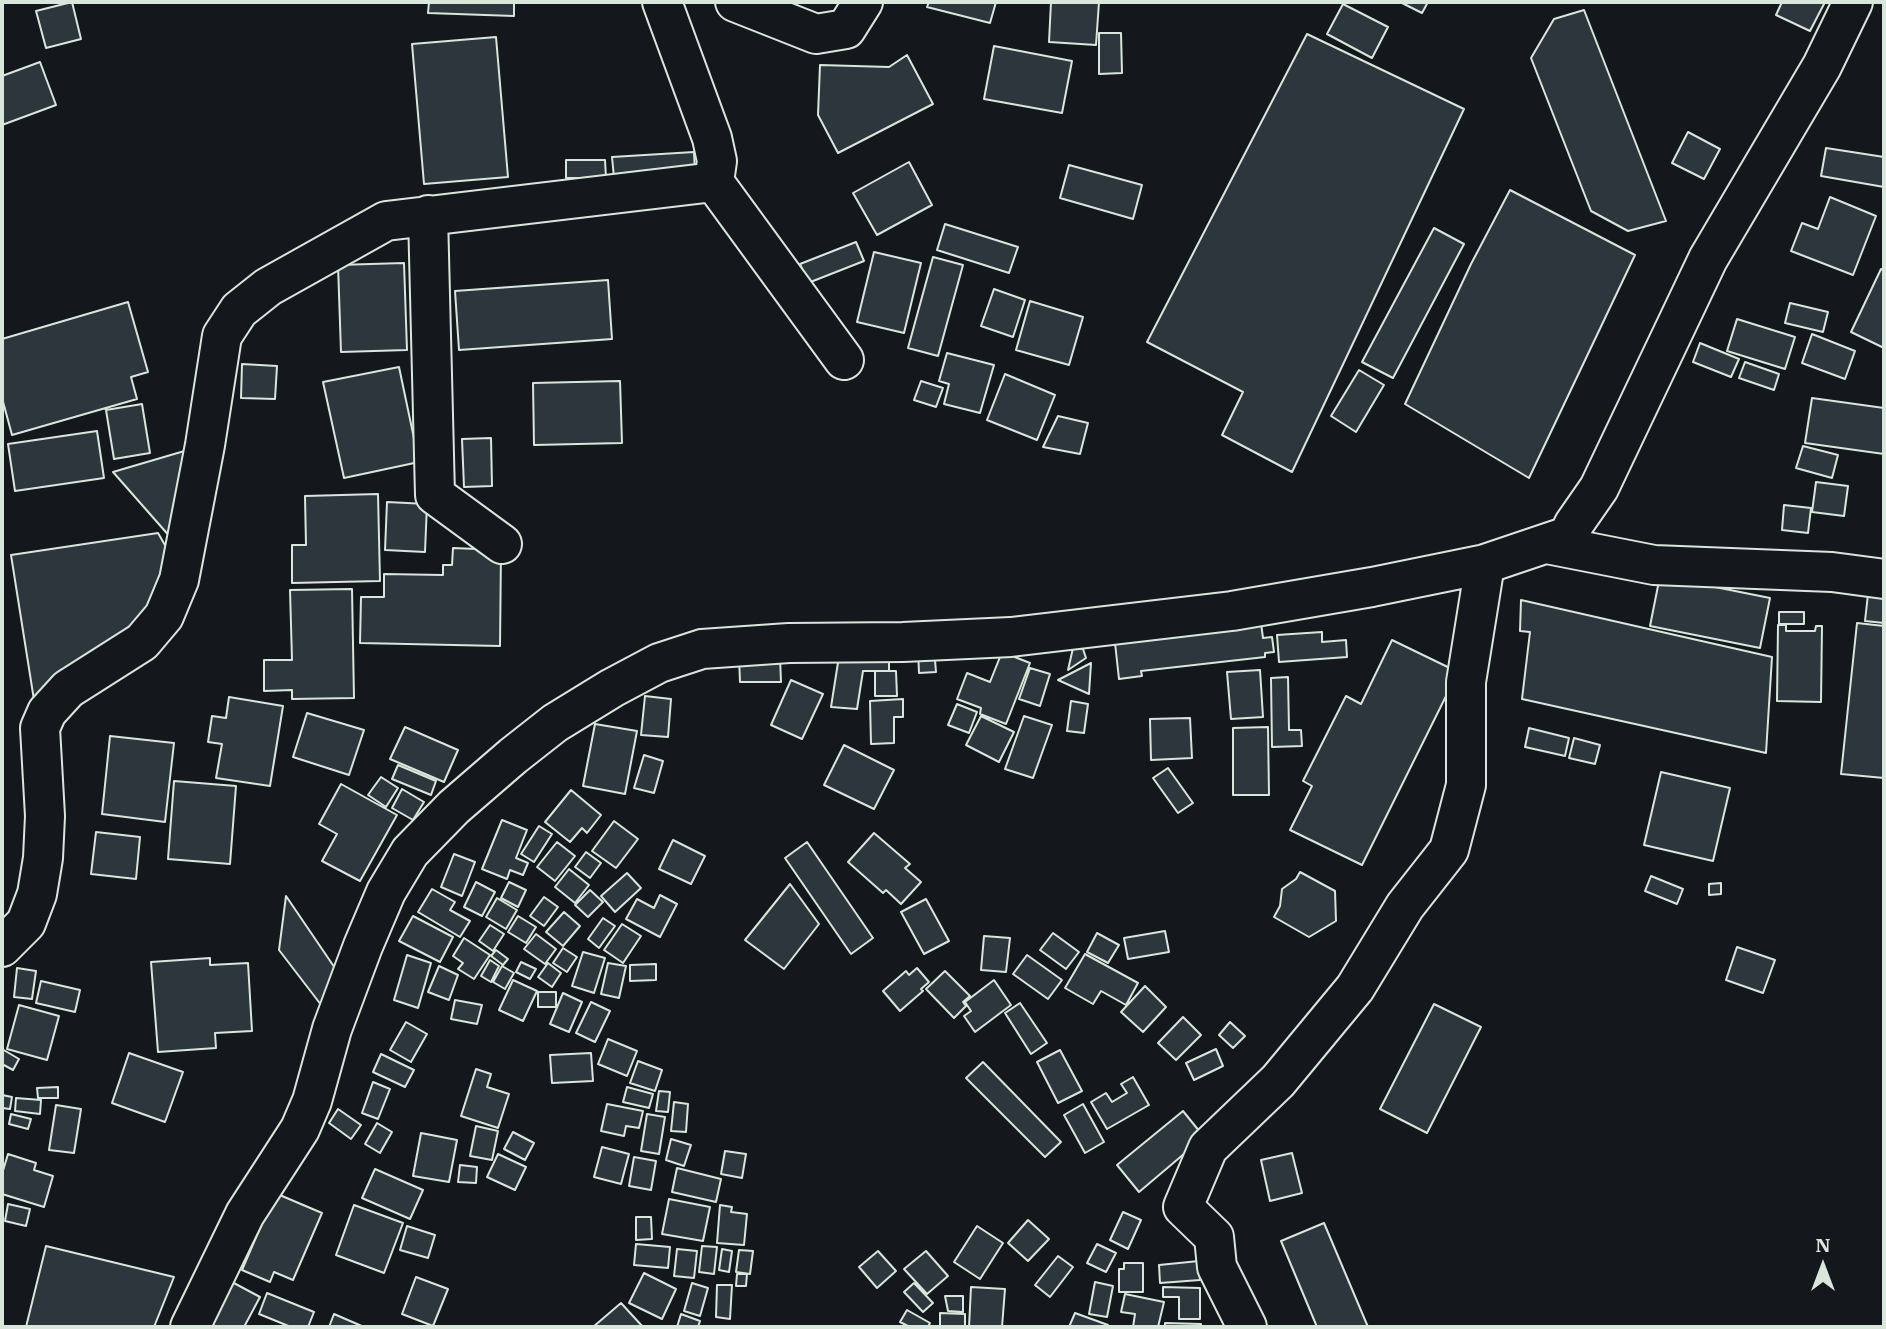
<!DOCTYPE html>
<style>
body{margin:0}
#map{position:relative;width:1886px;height:1329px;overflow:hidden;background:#14181c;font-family:"IBM Plex Serif",serif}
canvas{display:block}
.frame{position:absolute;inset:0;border:4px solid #d8e6dc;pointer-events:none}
.north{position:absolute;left:1788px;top:1231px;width:70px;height:70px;-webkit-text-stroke:5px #14181c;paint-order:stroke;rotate:0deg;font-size:19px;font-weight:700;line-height:28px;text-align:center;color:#d8e6dc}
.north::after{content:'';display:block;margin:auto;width:24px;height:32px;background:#d8e6dc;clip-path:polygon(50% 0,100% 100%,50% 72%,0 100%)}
</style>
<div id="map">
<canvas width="1886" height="1329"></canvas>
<div class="frame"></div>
<div class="north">N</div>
</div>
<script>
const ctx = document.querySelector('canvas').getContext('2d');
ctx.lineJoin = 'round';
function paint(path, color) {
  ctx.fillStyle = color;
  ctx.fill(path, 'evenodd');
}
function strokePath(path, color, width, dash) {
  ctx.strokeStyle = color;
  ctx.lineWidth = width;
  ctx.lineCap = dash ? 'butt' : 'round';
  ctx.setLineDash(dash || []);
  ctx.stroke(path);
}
const building = new Path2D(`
 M72 2 81 39 46 48 36 11Z
 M429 2H514V16L428 13Z
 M929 2H996L990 23 927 7Z
 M1051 2H1099L1096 45 1049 42Z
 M1400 2H1428L1422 13Z
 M1782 2H1825L1810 31 1776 15Z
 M1343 4 1388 27 1372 58 1327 34Z
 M1584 10 1666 221 1628 231 1591 211 1531 58 1554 19Z
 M1099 33H1121L1122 73 1099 74Z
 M1307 34 1464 109 1292 472 1222 435 1243 392 1147 342Z
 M496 37 508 177 424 184 412 44Z
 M994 46 1072 61 1062 113 984 99Z
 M907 55 933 104 838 153 818 115 820 65 889 67Z
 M40 62 56 105 2 125V76Z
 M1688 132 1720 149 1704 179 1672 163Z
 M1826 148 1884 157V187L1821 176Z
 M694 152 695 173 614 178 612 157Z
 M566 160H605L606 178H566Z
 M909 162 932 205 877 235 853 193Z
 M1069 165 1142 185 1133 219 1060 198Z
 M1510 190 1635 255 1529 478 1405 404 1471 264Z
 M1830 197 1876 216 1853 275 1791 251 1802 223 1818 229Z
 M945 224 1018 247 1009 273 937 250Z
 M1434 228 1464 244 1393 378 1362 362Z
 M856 242 864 261 808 283 800 264Z
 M874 252 921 263 904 333 857 322Z
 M933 257 963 265 938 356 908 348Z
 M404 263 407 350 341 352 338 265Z
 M1881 269 1884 270V348L1851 332Z
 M608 280 612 339 459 350 455 291Z
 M994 289 1025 300 1013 337 981 326Z
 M1030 301 1083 317 1069 365 1016 350Z
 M128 302 148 372 131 377 137 399 12 435 2 398V339Z
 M1790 303 1828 312 1823 332 1785 323Z
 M1737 319 1795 337 1785 369 1727 351Z
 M1812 334 1855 351 1845 379 1802 363Z
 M1700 343 1739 359 1731 377 1693 362Z
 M947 353 994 365 980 413 944 404 949 384 939 381Z
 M1745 362 1779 374 1774 390 1739 378Z
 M242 364 277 366 275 399 241 398Z
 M399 367 419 462 344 478 323 382Z
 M1359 370 1384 385 1356 432 1331 416Z
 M1005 374 1055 395 1037 440 987 420Z
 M620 381 622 443 534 445 533 383Z
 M921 381 943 388 936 407 914 400Z
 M1812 398 1884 408V454L1805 443Z
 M142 404 150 453 114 459 106 410Z
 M1058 416 1088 423 1080 454 1043 447Z
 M97 431 104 478 15 491 8 444Z
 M491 438 492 486 464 487 462 439Z
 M1803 446 1838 455 1832 478 1796 468Z
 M198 447 179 547 113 472Z
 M1816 482 1848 486 1844 516 1812 512Z
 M378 494 380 581 292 583V545H306L305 496Z
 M387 502 427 504 425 552 385 550Z
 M1784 505 1811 508 1808 533 1782 530Z
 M158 533 177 566 131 635 34 700 11 555Z
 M453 548 501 550 500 646 360 643 361 597H384V574L443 575V565H452Z
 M1660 576 1770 598 1760 648 1650 626Z
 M352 589 354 698 292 699V690L264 691V660H292L290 590Z
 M1868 594 1884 596V623L1865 621Z
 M1521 600 1772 657 1766 753 1522 699 1530 632 1520 631Z
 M1779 612H1804V624H1779Z
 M1261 623 1263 638 1272 637 1274 652 1265 653V657L1141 671 1142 676 1119 679 1114 634Z
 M1857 623 1884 626V778L1841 774Z
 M1778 625H1786V631H1815L1816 626H1822L1821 702 1777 701Z
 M1322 632V642L1346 640 1347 657 1279 662 1277 635Z
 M1392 640 1458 672 1362 865 1290 830 1312 786 1303 781 1346 696 1361 704Z
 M934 648 936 672 919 673 918 649Z
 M1073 648 1083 649 1086 658 1068 670Z
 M889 649V671H863L857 709 831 707 840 650Z
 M1002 652 1030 663 1006 724 980 714 981 708 957 699 967 673 990 682Z
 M739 657H780L781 682H740Z
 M1091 663 1089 694 1058 680Z
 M1030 668 1050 674 1040 706 1019 699Z
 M1260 670 1263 717 1231 719 1227 672Z
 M875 671H896L897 696H875Z
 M1288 677 1289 730H1301L1302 746 1272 747 1271 678Z
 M791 680 823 694 802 739 771 725Z
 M645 696 671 699 668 737 641 735Z
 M229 697 283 706 270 786 216 778 222 744 208 742 212 716 226 718Z
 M903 699V717H894V743L871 744 870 701Z
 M1071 701 1088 704 1084 733 1067 731Z
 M957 704 977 712 969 733 948 725Z
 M307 713 364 730 349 775 293 757Z
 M981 716 1014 732 999 762 966 745Z
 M1024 716 1052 725 1033 778 1005 769Z
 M1190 718 1192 758 1151 760 1150 719Z
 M595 724 637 731 625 794 583 786Z
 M405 727 458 750 444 782 390 759Z
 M1268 727 1269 795H1233V728Z
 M1529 728 1569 738 1565 756 1525 747Z
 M110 736 174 743 165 822 102 814Z
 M1574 738 1600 745 1595 764 1569 758Z
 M844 745 894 770 874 809 824 785Z
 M644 755 663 761 654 793 634 788Z
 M398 765 436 781 431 795 392 779Z
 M1168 768 1193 803 1178 813 1153 778Z
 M1661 772 1730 788 1713 861 1644 845Z
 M381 777 398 788 386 807 368 795Z
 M174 781 236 786 230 864 168 859Z
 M341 784 397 815 360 881 322 861 337 834 319 824Z
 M402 789 424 802 413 820 392 808Z
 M571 790 601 815 587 833 582 828 570 842 545 822Z
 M502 820 527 830 516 858 528 863 523 875 510 870 507 879 482 869Z
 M614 821 638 839 616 868 592 851Z
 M539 826 552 834 534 862 521 854Z
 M96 832 140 837 136 879 91 874Z
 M874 833 910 864 905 868 921 882 901 904 886 890 883 893 848 862Z
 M673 840 705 856 691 884 659 869Z
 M557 842 575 856 555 881 537 867Z
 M807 842 873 938 851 954 785 858Z
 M586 852 601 863 590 878 575 867Z
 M454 854 475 862 462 896 441 887Z
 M569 869 589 885 575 903 555 887Z
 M1300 872 1335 891 1336 921 1309 937 1274 917 1280 906 1282 889 1296 879Z
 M627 873 641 888 615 912 601 896Z
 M1651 876 1683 889 1677 904 1645 891Z
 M476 882 495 892 482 916 464 907Z
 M509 882 526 890 518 907 501 898Z
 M1721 883V894L1709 895V884Z
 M790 884 819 924 784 969 745 940Z
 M432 889 455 902 450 910 470 921 460 937 418 912Z
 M590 890 603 902 588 917 575 905Z
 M660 895 677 904 660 937 626 919 637 899 654 908Z
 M286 896 339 974 325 1010 279 950Z
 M544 897 558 907 544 926 530 916Z
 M497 898 517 910 506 929 486 917Z
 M926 899 949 941 924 954 901 912Z
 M564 912 580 926 563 946 546 932Z
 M413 916 453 937 440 962 399 941Z
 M518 916 536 927 526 943 508 932Z
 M603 918 615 926 599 948 588 939Z
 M622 924 641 936 623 963 604 950Z
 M490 925 504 934 493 951 479 941Z
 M1165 931 1169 952 1128 959 1124 938Z
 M1053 933 1079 952 1066 969 1040 950Z
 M1097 933 1119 945 1108 963 1087 952Z
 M536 934 556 949 545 964 524 949Z
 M984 936 1010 938 1006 972 981 970Z
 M464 938 490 955 474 979 458 969 463 963 453 956Z
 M1737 947 1775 960 1763 993 1726 980Z
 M563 948 577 957 567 972 553 963Z
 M496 950 508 959 503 965 491 956Z
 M583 952 605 958 594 993 572 986Z
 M1085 954 1138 983 1126 1005 1101 991 1093 1004 1065 988Z
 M407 955 431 963 418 1008 394 1000Z
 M1027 955 1062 980 1048 999 1013 974Z
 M210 958V965L248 963 252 1031 215 1033 216 1048 158 1052 151 962Z
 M490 960 499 966 491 982 481 976Z
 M521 962 536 969 530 979 516 972Z
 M548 963 561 973 552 987 538 977Z
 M608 963 626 966 619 998 601 994Z
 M656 964V980L630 981V965Z
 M439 966 458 975 449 1000 428 992Z
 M502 966 514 973 505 989 493 982Z
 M17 968 36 971 32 999 14 997Z
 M917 968 929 982 921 989 923 991 900 1011 883 991 906 971 909 975Z
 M945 971 970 996 963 1002 966 1006 954 1018 926 989Z
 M513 980 537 991 523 1021 499 1010Z
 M994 980 1011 1005 975 1032 964 1016 971 1011 965 1002Z
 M41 981 80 990 75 1012 36 1003Z
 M1145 986 1166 1007 1143 1032 1121 1012Z
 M538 992H556V1007H538Z
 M563 993 582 1002 569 1032 550 1024Z
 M455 1000 482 1005 477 1024 451 1019Z
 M591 1002 610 1011 595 1042 576 1033Z
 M1020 1003 1047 1043 1031 1054 1005 1013Z
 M1434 1004 1481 1027 1427 1133 1380 1109Z
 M19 1005 59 1016 47 1060 7 1049Z
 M1183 1017 1201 1035 1176 1060 1158 1043Z
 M406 1022 427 1034 411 1062 390 1050Z
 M1230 1022 1245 1036 1233 1048 1219 1035Z
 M608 1039 637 1051 627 1076 598 1064Z
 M2 1049 19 1059 13 1070 2 1064Z
 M1216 1049 1223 1066 1194 1080 1186 1063Z
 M1060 1050 1082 1091 1058 1103 1037 1062Z
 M129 1053 183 1072 165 1122 112 1103Z
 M591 1053 593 1081 552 1083 550 1055Z
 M381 1054 414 1070 405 1087 373 1072Z
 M638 1061 662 1070 655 1091 630 1083Z
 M983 1062 1061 1142 1045 1157 966 1078Z
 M476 1069 491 1074 487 1087 509 1094 498 1128 461 1116Z
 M1133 1077 1149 1105 1107 1129 1091 1102 1106 1093 1112 1102 1127 1093 1121 1084Z
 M373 1082 390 1089 378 1119 362 1113Z
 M58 1087V1098H38L37 1088Z
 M627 1087 653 1094 649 1108 623 1102Z
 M659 1091 670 1092 668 1112 656 1111Z
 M2 1095 12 1097 10 1109 2 1108Z
 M16 1098 41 1100 40 1114 15 1111Z
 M674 1102 688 1104 686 1132 671 1131Z
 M607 1104 643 1111 639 1128 626 1126 624 1136 601 1131Z
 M1083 1104 1104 1142 1085 1153 1064 1115Z
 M56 1105 81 1109 74 1153 49 1150Z
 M338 1109 361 1125 351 1139 329 1123Z
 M1183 1111 1204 1137 1139 1192 1117 1165Z
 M11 1114 31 1119 28 1129 9 1124Z
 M647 1114 665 1117 659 1154 641 1151Z
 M377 1123 392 1132 380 1153 365 1144Z
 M476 1126 498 1131 492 1160 470 1156Z
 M513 1132 534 1143 525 1160 504 1149Z
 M421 1133 457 1140 449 1182 413 1176Z
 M671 1139 691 1145 684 1166 666 1160Z
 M602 1147 629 1154 621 1184 594 1177Z
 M725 1151 746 1154 742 1178 721 1174Z
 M1292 1153 1302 1193 1270 1201 1261 1160Z
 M8 1154 36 1163 34 1170 53 1176 44 1207 2 1194V1174Z
 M498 1154 526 1167 515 1190 487 1177Z
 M634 1157 656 1161 651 1190 629 1186Z
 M460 1165 477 1167 476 1183 458 1182Z
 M677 1168 721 1179 716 1202 672 1192Z
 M375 1169 423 1190 410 1219 362 1198Z
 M275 1193 322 1213 293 1280 274 1272 270 1282 242 1270Z
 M669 1199 710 1207 703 1241 662 1234Z
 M8 1204 30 1209 26 1226 5 1221Z
 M354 1205 403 1223 384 1273 336 1255Z
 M720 1205 732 1207 731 1212 747 1214 744 1245 717 1243Z
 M1123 1212 1141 1220 1128 1249 1110 1240Z
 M636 1217H651L652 1239 636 1240Z
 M1028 1220 1049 1239 1028 1261 1008 1243Z
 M1324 1223 1368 1327H1317L1281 1241Z
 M407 1226 435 1235 428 1258 400 1250Z
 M977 1226 1003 1243 980 1279 954 1262Z
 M636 1244 670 1247 668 1268 634 1265Z
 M1097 1244 1116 1253 1106 1272 1087 1263Z
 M46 1246 174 1277 154 1327H26Z
 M702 1246 717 1247 714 1274 699 1272Z
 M677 1249 697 1251 694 1278 674 1276Z
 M722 1249 732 1251 729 1272 719 1270Z
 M739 1250 753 1251 750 1274 736 1272Z
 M878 1251 896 1271 877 1288 859 1267Z
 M926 1251 948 1276 927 1294 904 1269Z
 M1058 1256 1073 1267 1050 1297 1035 1285Z
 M1199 1261 1200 1280 1160 1283 1159 1265Z
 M1124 1263H1143V1292H1119V1269H1124Z
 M644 1273 676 1289 662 1319 629 1303Z
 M737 1274H747L746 1286H736Z
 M416 1277 448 1289 433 1326 402 1314Z
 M232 1282 260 1297 244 1327H217L210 1324Z
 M1095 1282 1113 1286 1107 1317 1089 1314Z
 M692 1283 708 1288 700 1316 684 1311Z
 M914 1283 933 1303 923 1312 904 1292Z
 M717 1285H732L730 1319 716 1317Z
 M971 1287 1005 1289 1002 1327H969Z
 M1163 1287 1200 1288V1319H1179V1297H1163Z
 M267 1293 314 1312 308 1327H291L259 1314Z
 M1125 1294 1164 1302 1158 1327H1133L1135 1314 1121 1312Z
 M945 1296H963V1312L948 1311Z
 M621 1303 643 1327H593Z
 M907 1310 930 1323 928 1327H910L900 1322Z
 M940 1313 965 1314V1327H940Z
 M1075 1313 1108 1325 1107 1327H1069Z
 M334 1314 364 1327H329Z
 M681 1314 700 1321 698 1327H677Z
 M1165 1323 1201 1324V1327H1165Z`);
const minor = new Path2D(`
 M662 2 712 138 717 161 714 182 844 360
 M735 2 816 34 846 29 863 2
 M428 215 435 495 502 544
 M1547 544 1654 565 1832 572 1884 579
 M2 947 26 923 37 894 43 858 45 816 40 728 47 712 68 689 142 642 164 616 179 580 205 445 222 336 239 310 268 287 386 221 714 182
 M190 1327 245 1214 300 1129 312 1101 332 1029 363 946 386 892 410 852 454 807 513 756 555 723 612 688 659 663 702 649 789 643 903 642 1011 637 1232 611 1372 587 1485 564 1568 536 1574 524 1599 488 1708 259 1822 66 1853 2
 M1247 1327 1217 1267 1214 1237 1183 1207 1208 1148 1278 1081 1355 988 1405 906 1449 850 1466 785V682L1485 564`);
paint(building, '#2c363c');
strokePath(building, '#d8e6dc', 2);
strokePath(minor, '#d8e6dc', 42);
strokePath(minor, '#14181c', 38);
</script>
